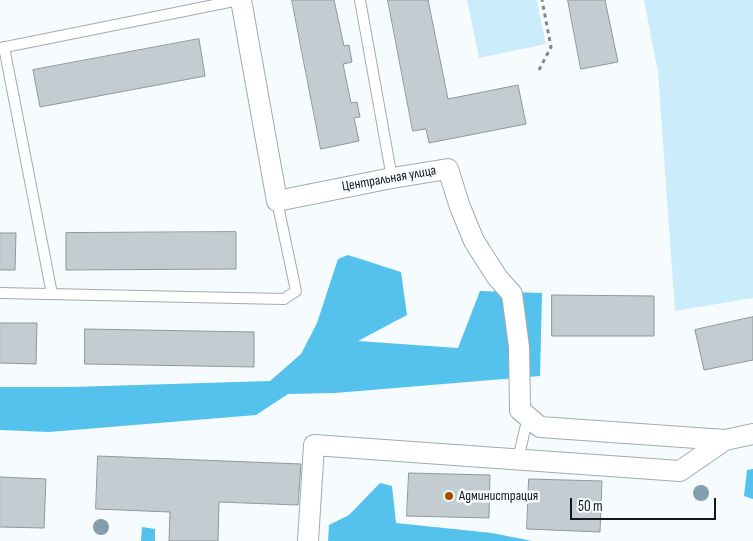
<!DOCTYPE html>
<meta charset="utf-8">
<style>
body{margin:0}
#map{position:relative;width:753px;height:541px;overflow:hidden;background:#f6fbfe;font-family:"Sofia Sans Condensed",sans-serif}
canvas{display:block}
.scale{position:absolute;left:570px;top:498px;width:146px;height:22px;box-sizing:border-box;border:2px solid #151819;border-top:0;padding-left:6px;font-size:15px;line-height:18px;white-space:nowrap;color:#151819;-webkit-text-stroke:4px #f6fbfe;paint-order:stroke}
</style>
<div id="map">
<canvas width="753" height="541"></canvas>
<div class="scale">50 m</div>
</div>
<script>
const ctx = document.querySelector('canvas').getContext('2d');
ctx.lineJoin = 'round';
function paint(path, color) {
  ctx.fillStyle = color;
  ctx.fill(path, 'evenodd');
}
function strokePath(path, color, width, dash) {
  ctx.strokeStyle = color;
  ctx.lineWidth = width;
  ctx.lineCap = dash ? 'butt' : 'round';
  ctx.setLineDash(dash || []);
  ctx.stroke(path);
}
function write(font, color, halo, rows, align = 'center') {
  ctx.font = font + ' "Sofia Sans Condensed",sans-serif';
  ctx.lineWidth = 5;
  ctx.setLineDash([]);
  ctx.textBaseline = 'middle';
  ctx.strokeStyle = halo;
  ctx.fillStyle = color;
  for (const [text, x, y, turn = 0] of rows) {
    ctx.save();
    ctx.translate(x, y);
    ctx.rotate((+turn || 0) * Math.PI / 180);
    ctx.textAlign = isNaN(turn) ? turn : align;
    if (halo) ctx.strokeText(text, 0, 0);
    ctx.fillText(text, 0, 0);
    ctx.restore();
  }
}
const green = new Path2D(`
 M467 0H537L546 44 479 58Z
 M644 0H753V298L675 311 658 72Z`);
const forest = new Path2D(`
 M348 255 401 272 407 315 358 341 458 348 480 291 542 293 540 376 335 393 288 394 256 415 49 432 0 430V387H71L270 381 301 354 317 323 338 259Z
 M753 469V499L744 496 747 470Z
 M380 483 392 486 396 523 492 533 532 541H328L329 525 349 515Z
 M142 527 155 529V541H141Z`);
const building = new Path2D(`
 M292 0H334L344 46 349 45 352 62 343 64 351 103 357 102 360 117 354 118 359 141 321 149Z
 M388 0H428L448 99 518 85 526 124 429 143 426 129 413 131Z
 M568 0H605L618 62 581 69Z
 M199 39 205 76 40 107 33 70Z
 M236 232V269L66 270V233Z
 M0 233H16L15 270H0Z
 M552 295 654 296V336H552Z
 M753 317V360L704 370 695 330Z
 M0 323H37L36 364 0 363Z
 M85 329 254 332V367L85 364Z
 M98 456 301 464 298 505 219 502 218 541H169L170 512 96 509Z
 M409 473 490 475 489 518 407 516Z
 M0 477 46 479 44 528 0 527Z
 M529 479 602 481 600 532 527 529Z`);
const path = new Path2D(`
 M539 70 551 47 542 0`);
const lane = new Path2D(`
 M360 0 392 178
 M4 47 52 294
 M0 48 239 0
 M0 293 284 299 296 291 277 201
 M518 459 528 417`);
const street = new Path2D(`
 M241 0 277 201 392 178 448 169 460 207 474 241 497 277 512 294 519 347 520 410 540 427 725 440 753 434
 M308 541 314 445 680 471 725 440`);
const trees = [
 [701,493],
 [101,527]
];
const markers = [
 [449,496,5,"#a94900"]
];
const streetNames = [
 ["Центральная улица",389,179,-10]
];
const poiNames = [
 ["Администрация",459,496]
];
paint(green, '#cbecfb');
paint(forest, '#54c2ed');
paint(building, '#c3ccd0');
strokePath(building, '#8f979b', 1);
strokePath(lane, '#a2abae', 12);
strokePath(street, '#a2abae', 22);
strokePath(path, '#828688', 3, [4, 4]);
strokePath(lane, '#fff', 10);
strokePath(street, '#fff', 20);
ctx.fillStyle = '#849fab';
for (const [x, y] of trees) {
  ctx.beginPath();
  ctx.arc(x, y, 8, 0, 2 * Math.PI);
  ctx.fill();
}
for (const [x, y, r, color] of markers) {
  const dot = new Path2D();
  dot.arc(x, y, r, 0, 2 * Math.PI);
  ctx.fillStyle = color;
  ctx.fill(dot);
  strokePath(dot, '#f6fbfe', 2);
}
write('14px', '#151819', '#f6fbfe', streetNames);
write('14px', '#151819', '#f6fbfe', poiNames, 'left');
</script>
